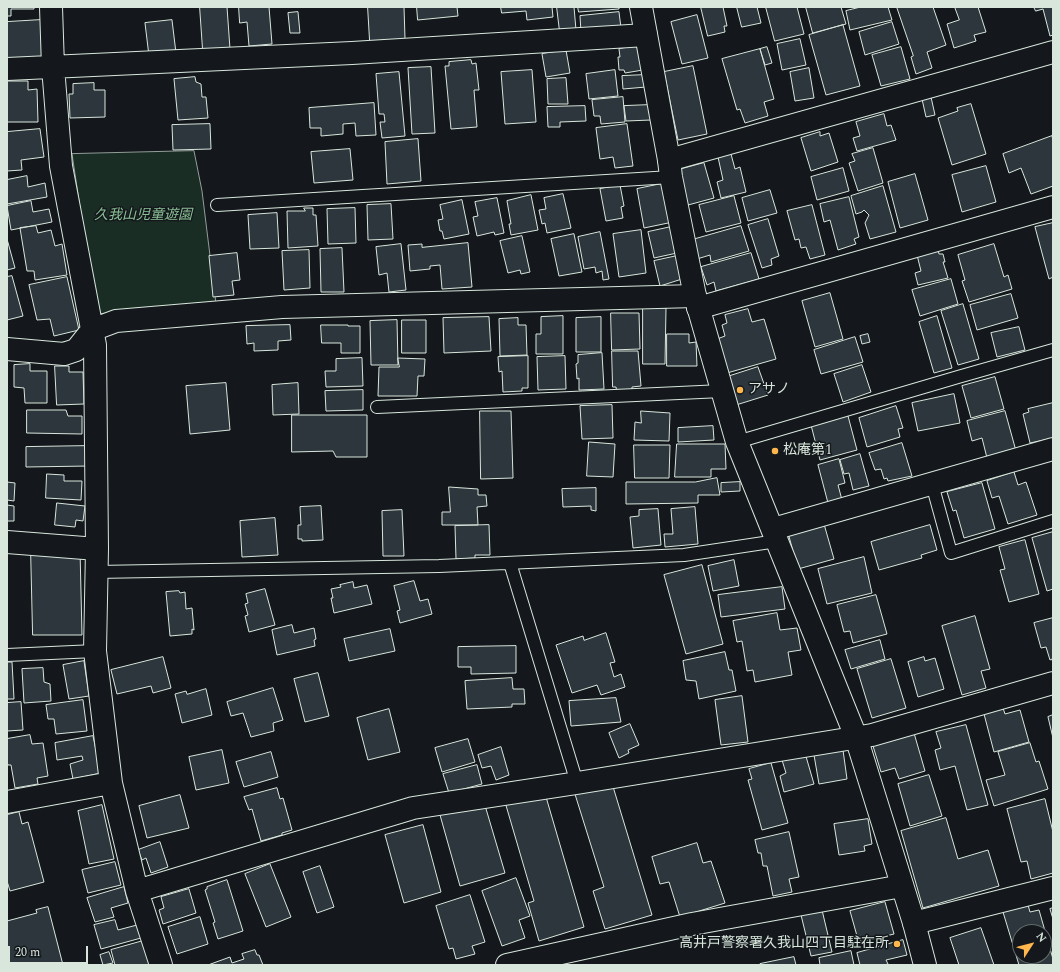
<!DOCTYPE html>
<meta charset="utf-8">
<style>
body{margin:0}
#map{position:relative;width:1060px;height:972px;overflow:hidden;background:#14181c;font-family:Spectral,serif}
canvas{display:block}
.frame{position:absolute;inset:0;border:8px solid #d8e6dc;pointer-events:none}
.north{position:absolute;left:1012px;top:924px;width:40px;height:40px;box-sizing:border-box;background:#14181c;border:1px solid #626a69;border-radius:50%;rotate:54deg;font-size:11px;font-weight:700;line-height:16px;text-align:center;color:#d8e6dc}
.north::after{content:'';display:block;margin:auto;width:14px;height:18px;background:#ffb74d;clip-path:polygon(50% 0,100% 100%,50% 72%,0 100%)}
.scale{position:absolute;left:8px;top:946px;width:80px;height:18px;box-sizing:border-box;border:2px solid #d8e6dc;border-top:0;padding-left:5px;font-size:12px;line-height:14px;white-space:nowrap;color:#d8e6dc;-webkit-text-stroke:3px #14181c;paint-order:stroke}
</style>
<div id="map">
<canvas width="1060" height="972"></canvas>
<div class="frame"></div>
<div class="north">N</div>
<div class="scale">20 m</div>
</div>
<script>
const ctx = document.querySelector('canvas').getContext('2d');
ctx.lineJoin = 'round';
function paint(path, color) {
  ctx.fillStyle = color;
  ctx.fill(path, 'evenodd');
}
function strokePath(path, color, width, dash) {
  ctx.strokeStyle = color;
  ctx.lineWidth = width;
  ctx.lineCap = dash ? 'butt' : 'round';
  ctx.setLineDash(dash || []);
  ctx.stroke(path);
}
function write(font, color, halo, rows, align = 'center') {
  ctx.font = font + ' Spectral,"Noto Sans JP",serif';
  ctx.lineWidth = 3;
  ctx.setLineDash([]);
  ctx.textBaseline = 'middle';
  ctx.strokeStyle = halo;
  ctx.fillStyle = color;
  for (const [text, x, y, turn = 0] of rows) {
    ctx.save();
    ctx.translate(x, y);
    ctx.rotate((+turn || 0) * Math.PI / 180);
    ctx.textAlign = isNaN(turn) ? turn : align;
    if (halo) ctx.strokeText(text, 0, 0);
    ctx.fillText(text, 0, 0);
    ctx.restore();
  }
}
const green = new Path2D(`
 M194 151 202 191 216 304 96 314 72 154Z`);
const building = new Path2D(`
 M7 7H34V9H11V16H7Z
 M200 7H227L230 49 203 50Z
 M239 7H269L272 44 249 46 247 22 240 23Z
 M368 7H404L405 39 370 41Z
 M417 7H457L458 16 418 20Z
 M501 7H552L553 17 527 20 526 11 502 13Z
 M557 7H574L576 30 560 32Z
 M578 7H619V9L579 12Z
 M701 7H723L727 26H724L725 32 708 36Z
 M737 7H757L761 23 742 27Z
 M766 7H797L804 34 775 41Z
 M806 7H841L846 24 813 33Z
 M861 7H888L892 20 850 30 846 11Z
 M897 7H933L946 45 927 52 932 68 916 74 911 57 913 56Z
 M955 7H978L986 32 974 35 976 41 954 48 947 24 959 20Z
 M1034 7H1053V35L1050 36 1043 9 1036 11Z
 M298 12 300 33H290L288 13Z
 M619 12 621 28 581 32 580 16Z
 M697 15 708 58 682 64 671 22Z
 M41 20 42 57 7 58V22Z
 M172 20 176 53 149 56 145 23Z
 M892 22 899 44 865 55 859 32Z
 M843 25 860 86 826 95 809 35Z
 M800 39 806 65 782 70 777 44Z
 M635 46 640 50 643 70 625 73 624 70H619L618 57H620L619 49Z
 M767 47 772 63 765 65 760 49Z
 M901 47 910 79 881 86 872 55Z
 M760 49 774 99 764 102 768 116 745 123 740 109 737 110 722 59Z
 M566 50 570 73 546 77 542 54Z
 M471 60 472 64 476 63 479 90H474L477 127 451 129 445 66H449V62Z
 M693 66 707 134 678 140 664 72Z
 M431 67 435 133 412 134 408 68Z
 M809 68 814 98 795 101 790 72Z
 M532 70 536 122 505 124 501 72Z
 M615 70 618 96 589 99 586 74Z
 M399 72 405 136 382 138 380 122H385L384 114H379L376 74Z
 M645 75 646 87 623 89 622 76Z
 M195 77 196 82 201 84 202 97H206L208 118 178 120 174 79Z
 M566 78 568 104H548L547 79Z
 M7 81H28V90L37 89 38 122H7Z
 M94 83V90H105V117L70 118 69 94H73V84Z
 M623 97 625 122 601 124 600 116H594L592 100Z
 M931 97 935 115 926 117 922 99Z
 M374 103 376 135 356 136 355 123 343 124V134L321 136V128H310L309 108Z
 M971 104 986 154 952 165 938 118 958 111 957 108Z
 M650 105 651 120 626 121 624 106Z
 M585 106 586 121 560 122V127H548L547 107Z
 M884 114 887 126 891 125 896 140 857 151 853 138 860 136 856 122Z
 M210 124 211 149 173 150 172 125Z
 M627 124 633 166 615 168 613 157 600 159 596 128Z
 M40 129 44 157 21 160 22 170 7 171V132Z
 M820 132V136L829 133 838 162 811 171 801 138Z
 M1052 136 1053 140V186L1031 194 1021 168 1009 173 1003 154Z
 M418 139 421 181 387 184 385 142Z
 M873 148 883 183 858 191 849 163 855 161 852 154Z
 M350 149 353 180 314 183 311 152Z
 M731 154 735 169 740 167 746 192 721 198 717 182 723 180 718 157Z
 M704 163 714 198 688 205 678 170Z
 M986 166 996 202 962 212 952 175Z
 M843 168 849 191 817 200 811 177Z
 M915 174 928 220 900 228 888 182Z
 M27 176 28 187 45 183 47 197 7 204V180Z
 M666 183 673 222 644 228 637 189Z
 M620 185 624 206 621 207 623 218 606 221 600 189Z
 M883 186 896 232 870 239 865 223 869 215 864 210 862 212 856 214 851 196Z
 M770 190 777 213 748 221 742 198Z
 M563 194 571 228 547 233 545 223 542 224 539 210 546 209 544 198Z
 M531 195 538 230 511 235 509 224H511L507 201Z
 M734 196 741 223 706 232 699 205Z
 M849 197 859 237 854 239 856 244 838 250 830 220 824 222 820 204Z
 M497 198 504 233 495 235 494 232 477 236 473 217 478 216 475 202Z
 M462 200 469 234 444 239 442 231H440L438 220 443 219 440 205Z
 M31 201 33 212 49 209 52 222 11 230 7 206Z
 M391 204 393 239 368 240 367 205Z
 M812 205 825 255 810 259 806 247 801 248 799 239 795 240 787 211Z
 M304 208H313V215H316L318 246 288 248 287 211H305Z
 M355 208 356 243 328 244 327 209Z
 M277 213 279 248 250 249 248 215Z
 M768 219 779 256 771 259 772 265 762 268 748 225Z
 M1053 223V277L1049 279 1035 227Z
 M36 226 38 233 51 230 55 246 62 244 67 275 35 280 34 271H27L20 228Z
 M741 226 749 251 711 262 710 255 697 259 692 240Z
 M671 227 677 253 654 258 648 232Z
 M641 230 646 273 619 277 613 234Z
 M600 232 609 279 603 280 602 271 596 273 595 267 584 269 578 237Z
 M574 234 582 272 559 276 551 239Z
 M522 236 530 272 521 274 520 270 508 273 500 241Z
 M7 239 15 268 7 270Z
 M468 243 472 287 442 289 440 265 430 266V269L410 271 408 245 422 244V247Z
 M401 244 406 290 389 292 387 273 379 275 376 247Z
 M994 244 1004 277 1008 275 1012 289 969 302 962 281 965 280 958 255Z
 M342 248 344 292H321L320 249Z
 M309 250 310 288 284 290 282 251Z
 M938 250 939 254H943L945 262H943L948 278 918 285 915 273 921 271 917 255Z
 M237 253 240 280 232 281 234 295 213 297 209 256Z
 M751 253 759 279 716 291 714 282 707 285 701 267Z
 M677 256 682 279 660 286 654 261Z
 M12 276 23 316 7 320V277Z
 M67 277 79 330 54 336 50 319 37 320 29 285Z
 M951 279 958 304 920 316 912 290Z
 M830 293 843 339 815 347 802 301Z
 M1011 294 1018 318 977 330 970 305Z
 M963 304 979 359 958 365 941 311Z
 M643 307 666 308 665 364H643Z
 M748 309 752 322 764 319 776 359 727 373 717 339 725 336 722 325 727 323 725 315Z
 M611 313H639L640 349 612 350Z
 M563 316V354H536V334H541V317Z
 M937 316 952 368 934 373 919 322Z
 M489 317 491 351 444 353 443 318Z
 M601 317V352H576V318Z
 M518 318V325H526L527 355 500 356 499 319Z
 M397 320 398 365H371L370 321Z
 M402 320H426V353H402Z
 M290 325 291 340 278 341V350L254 351V343L247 344 246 326Z
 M321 325H348V326H360V353H341V343H322Z
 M1019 327 1025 350 997 357 991 333Z
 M667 334H689V343L696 342 697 366H667Z
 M868 334 870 342 862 344 860 336Z
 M855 337 863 362 821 374 814 350Z
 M612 351H638L641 386 632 387V392L617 393 616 387H613Z
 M602 353 604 389 579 390V378L577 379 576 364 578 363V355Z
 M528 356V388H522V391L503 392 502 371 499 372 498 357Z
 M565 356 566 389 538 390 537 357Z
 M362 358 363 386 326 387 325 371H336V359Z
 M398 358 425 359 424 376H418L417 396H378L379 367H399Z
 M30 364V371H47V403H25L24 388 14 387V365Z
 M862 365 871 392 843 402 834 374Z
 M55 366H69V372H83L84 404 57 405Z
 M758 367 768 395 736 405 727 377Z
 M995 377 1004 409 971 418 962 386Z
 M226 383 230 430 190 434 186 386Z
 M298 383 299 414 273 415 272 385Z
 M363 390V410L326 411 325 391Z
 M954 394 960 423 918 431 912 403Z
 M1053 403V438L1030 443 1023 414 1029 412 1028 409Z
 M612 405 613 438 582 439 580 406Z
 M896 406 903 428 898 429 900 437 867 447 859 418Z
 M27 410H66L68 416H82V434L27 433Z
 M480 411H511L513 478 481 479Z
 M641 411 670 413 669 441 634 440 635 422 641 423Z
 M1005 411 1016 451 987 458 982 438 972 441 967 421Z
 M292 415H367V457H336L333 451 292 452Z
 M848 416 857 450 820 460 811 425Z
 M713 426 714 440 678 442V428Z
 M589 442 615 444 613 477 587 476Z
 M902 443 912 476 888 481 887 478 884 479 881 469 875 470 869 453Z
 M677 444H725L726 469H711V477H675Z
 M634 445H670L669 478H635Z
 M88 446 89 466 26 467V447Z
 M860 454 869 486 853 490 849 473 844 474 840 460Z
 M839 459 845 483 838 485 842 500 828 503 818 465Z
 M1014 472 1018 485 1026 482 1037 515 1008 524 999 496 992 498 987 481Z
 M47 474 64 475V481H82L81 500 46 498Z
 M717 478 720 495H698V503L626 504V482H695Z
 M7 482 15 483 14 501 7 500Z
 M740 482V491L721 492V483Z
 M982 483 995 529 964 538 956 510 953 511 947 492Z
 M449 487 478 489V495H486L487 506 477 507 478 525H442V512H450Z
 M596 488V511L591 510V506L563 507 562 489Z
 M57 503 85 506 83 521 76 520 75 527 55 525Z
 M7 505 14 506V521H7Z
 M321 506 323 540 302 541V539H298V525H301L300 507Z
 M695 507 698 544 665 547 664 534H673L671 509Z
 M658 509 661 545 633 548 630 517 639 516V510Z
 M402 510 404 556H383L382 511Z
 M275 518 278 555 242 557 240 521Z
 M824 524 834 559 798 569 788 533Z
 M489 525 490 555H475V558L456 559 455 526Z
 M930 525 937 550 921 555 922 558 879 570 871 542Z
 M1053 532V589L1047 591 1032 538Z
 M1025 540 1039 594 1009 602 1000 570 1005 569 999 547Z
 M31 550H80L82 635H33Z
 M864 557 872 593 827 604 818 569Z
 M734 560 739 586 713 591 708 566Z
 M702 565 723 644 686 654 664 575Z
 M414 581 420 601 428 599 432 614 400 623 397 611 400 610 394 586Z
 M353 582 354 588 367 585 372 604 334 613 331 598H333L331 589 341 587 340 585Z
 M782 587 785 609 721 617 718 595Z
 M265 589 275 625 249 632 245 616 248 615 245 604 248 603 246 594Z
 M179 591 180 593 185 592 186 609 192 608 194 630 192 629V634L170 636 166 592Z
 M876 595 887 634 853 643 850 631 844 632 837 605Z
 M777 613 780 630 797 628 801 650 788 652 792 675 755 682 753 670 747 671 742 641 737 642 733 621Z
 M975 616 990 669 981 671 986 688 962 695 942 626Z
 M1053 618V664L1052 659 1050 660 1046 647 1041 648 1034 623Z
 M292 625 294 633 314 628 316 639 314 640 315 646 277 655 272 630Z
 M390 629 395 651 349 661 344 639Z
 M606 633 615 662 610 663 614 677 621 674 625 687 601 695 597 685 572 693 556 645 583 636 584 640Z
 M880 640 885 659 851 669 845 650Z
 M516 646V673L471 674V667H458V647Z
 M725 652 729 670H732L736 691 699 699 696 681 686 680 683 661Z
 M163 657 171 688 153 693 151 686 117 694 111 670Z
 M924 657 925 661 935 658 944 689 918 697 908 662Z
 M891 659 906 708 872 718 857 669Z
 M84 661 89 696 69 699 63 665Z
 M7 662H12L14 699H7Z
 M43 668 44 682 50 684 51 701 24 703 22 669Z
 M318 673 329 716 305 722 294 679Z
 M512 678 513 689H524L525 704H512V707L467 709 465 681Z
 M273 688 283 720 273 723 274 731 251 737 243 713 231 716 227 702Z
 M206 689 212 715 182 723 175 694 186 691 187 694Z
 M742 696 748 742 721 745 715 700Z
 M616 698 621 722 571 726 569 701Z
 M83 700 87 731 56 734 54 719H48L46 705Z
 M21 702 23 730 7 731V703Z
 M1003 708 1005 714 1020 710 1029 742 994 752 984 714Z
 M389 709 400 752 368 760 357 718Z
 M1053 715V738L1048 717Z
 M630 724 639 745 628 750 629 753 619 758 609 733Z
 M966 725 988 805 967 810 955 766 940 770 935 750 941 748 936 732Z
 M914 733 925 771 899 779 895 768 881 772 873 746Z
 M30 735 32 744 43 743 48 776 37 778 38 784 15 788 11 765H8L7 762V739Z
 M93 736 101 773 73 779 70 764 83 760 82 756 57 760 55 743Z
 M468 739 475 762 442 772 435 748Z
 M1030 743 1036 762 1039 761 1048 789 994 806 986 780 1005 775 998 752Z
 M501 747 509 775 496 780 491 766 482 768 478 755Z
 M222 750 229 783 196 790 189 757Z
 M843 750 847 779 819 784 814 755Z
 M271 752 278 777 244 787 236 762Z
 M805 753 814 784 784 792 780 776 786 773 782 760Z
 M771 763 788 823 762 830 748 780 752 779 749 769Z
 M477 765 482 784 449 793 443 774Z
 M929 775 942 816 910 826 898 784Z
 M611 780 652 915 605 929 593 891 604 887 574 791Z
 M277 788 280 799 283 798 292 830 282 833V835L261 841 252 809 249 810 244 797Z
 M544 790 584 927 539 941 528 903 534 901 505 802Z
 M180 795 189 828 147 838 139 806Z
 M1045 799 1053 832V873L1031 879 1027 861 1021 862 1007 809Z
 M484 802 505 873 460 886 440 815Z
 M102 805 114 859 89 864 78 811Z
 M19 812 22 824 28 822 44 882 10 891 7 881V815Z
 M946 818 958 859 988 850 999 886 923 908 901 831Z
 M868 819 872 844 864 846 865 851 839 855 834 824Z
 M423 825 441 892 404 903 385 835Z
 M789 832 799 877 789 879 792 892 773 896 767 866H763L761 853H758L755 840Z
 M160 842 168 867 151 873 146 858 142 860 138 850Z
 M697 843 703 863 711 861 725 903 680 917 669 882 660 884 652 857Z
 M115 862 121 885 88 893 82 870Z
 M270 864 291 917 266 927 245 874Z
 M320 866 334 907 317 913 303 872Z
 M516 878 530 916 519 920 525 938 502 946 482 891Z
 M227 880 243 931 218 939 213 923 215 922 205 890 207 889V887Z
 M124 887 128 903 111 908 114 917 95 922 87 898Z
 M189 889 196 913 163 924 159 910 164 908 161 897Z
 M470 895 485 942 472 946 475 954 456 959 453 948 449 949 436 906Z
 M885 902 894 934 861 942 859 936H857L850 911Z
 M1028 905 1030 912 1039 910 1053 959V965H1019L1003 912ZM1020 932H1044V956H1020Z
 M48 907 63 965H7V921L37 913 36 910Z
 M1053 908V919L1050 909Z
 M822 910 832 952 811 956 801 915Z
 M200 917 208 944 177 954 168 927Z
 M115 920 118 930 137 925 141 938 101 949 94 925Z
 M981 928 994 965H959L950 938Z
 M903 940 907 955 886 960 888 964 884 965H860L857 953Z
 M143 941 150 965H115L111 950Z
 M255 950 257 955H259L263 965H208L230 957 232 963 244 959 242 954Z
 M851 951 854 965H820L819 958Z
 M109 952 113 963 103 965 100 955Z
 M794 957 796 965H760V964Z`);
const lane = new Path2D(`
 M217 205 671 177
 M377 407 722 391
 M737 442 958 377 1053 350
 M932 484 951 553 1053 521
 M510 563 577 783
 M96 572 439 566 684 555 777 541
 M7 655 95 651`);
const street = new Path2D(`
 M51 7 53 67 61 166 95 345 97 549 95 651 111 783 137 891 161 965
 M7 69 352 53 646 35
 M669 160 1053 52
 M698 308 1053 207
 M7 349 64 354 76 350 92 330 116 321 282 307 695 296
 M773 529 1053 449
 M7 542 97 549
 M7 802 111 783
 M137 891 413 808 577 783 872 735 1053 683
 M914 923 1053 888
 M507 965 692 924 902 886`);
const secondary = new Path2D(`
 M641 7 669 160 671 177 695 296 737 442 856 737 914 923 925 965`);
const markers = [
 [740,390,4,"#ffb74d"],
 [775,451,4,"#ffb74d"],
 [897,944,4,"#ffb74d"]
];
const parkNames = [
 ["久我山児童遊園",143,216]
];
const poiNames = [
 ["アサノ",748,390],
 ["松庵第1",783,451],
 ["高井戸警察署久我山四丁目駐在所",889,944,"right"]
];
paint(green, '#1a2d24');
strokePath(green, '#939e99', 1);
paint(building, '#2c363c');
strokePath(building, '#d8e6dc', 1);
strokePath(lane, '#d8e6dc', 14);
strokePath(street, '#d8e6dc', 24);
strokePath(secondary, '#d8e6dc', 24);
strokePath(lane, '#14181c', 12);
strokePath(street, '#14181c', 22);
strokePath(secondary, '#14181c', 22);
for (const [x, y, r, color] of markers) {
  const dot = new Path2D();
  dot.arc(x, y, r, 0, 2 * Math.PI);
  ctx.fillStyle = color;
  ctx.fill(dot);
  strokePath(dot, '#14181c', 1.5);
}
write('italic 14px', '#8ac095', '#14181c', parkNames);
write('14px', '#d8e6dc', '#14181c', poiNames, 'left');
</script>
